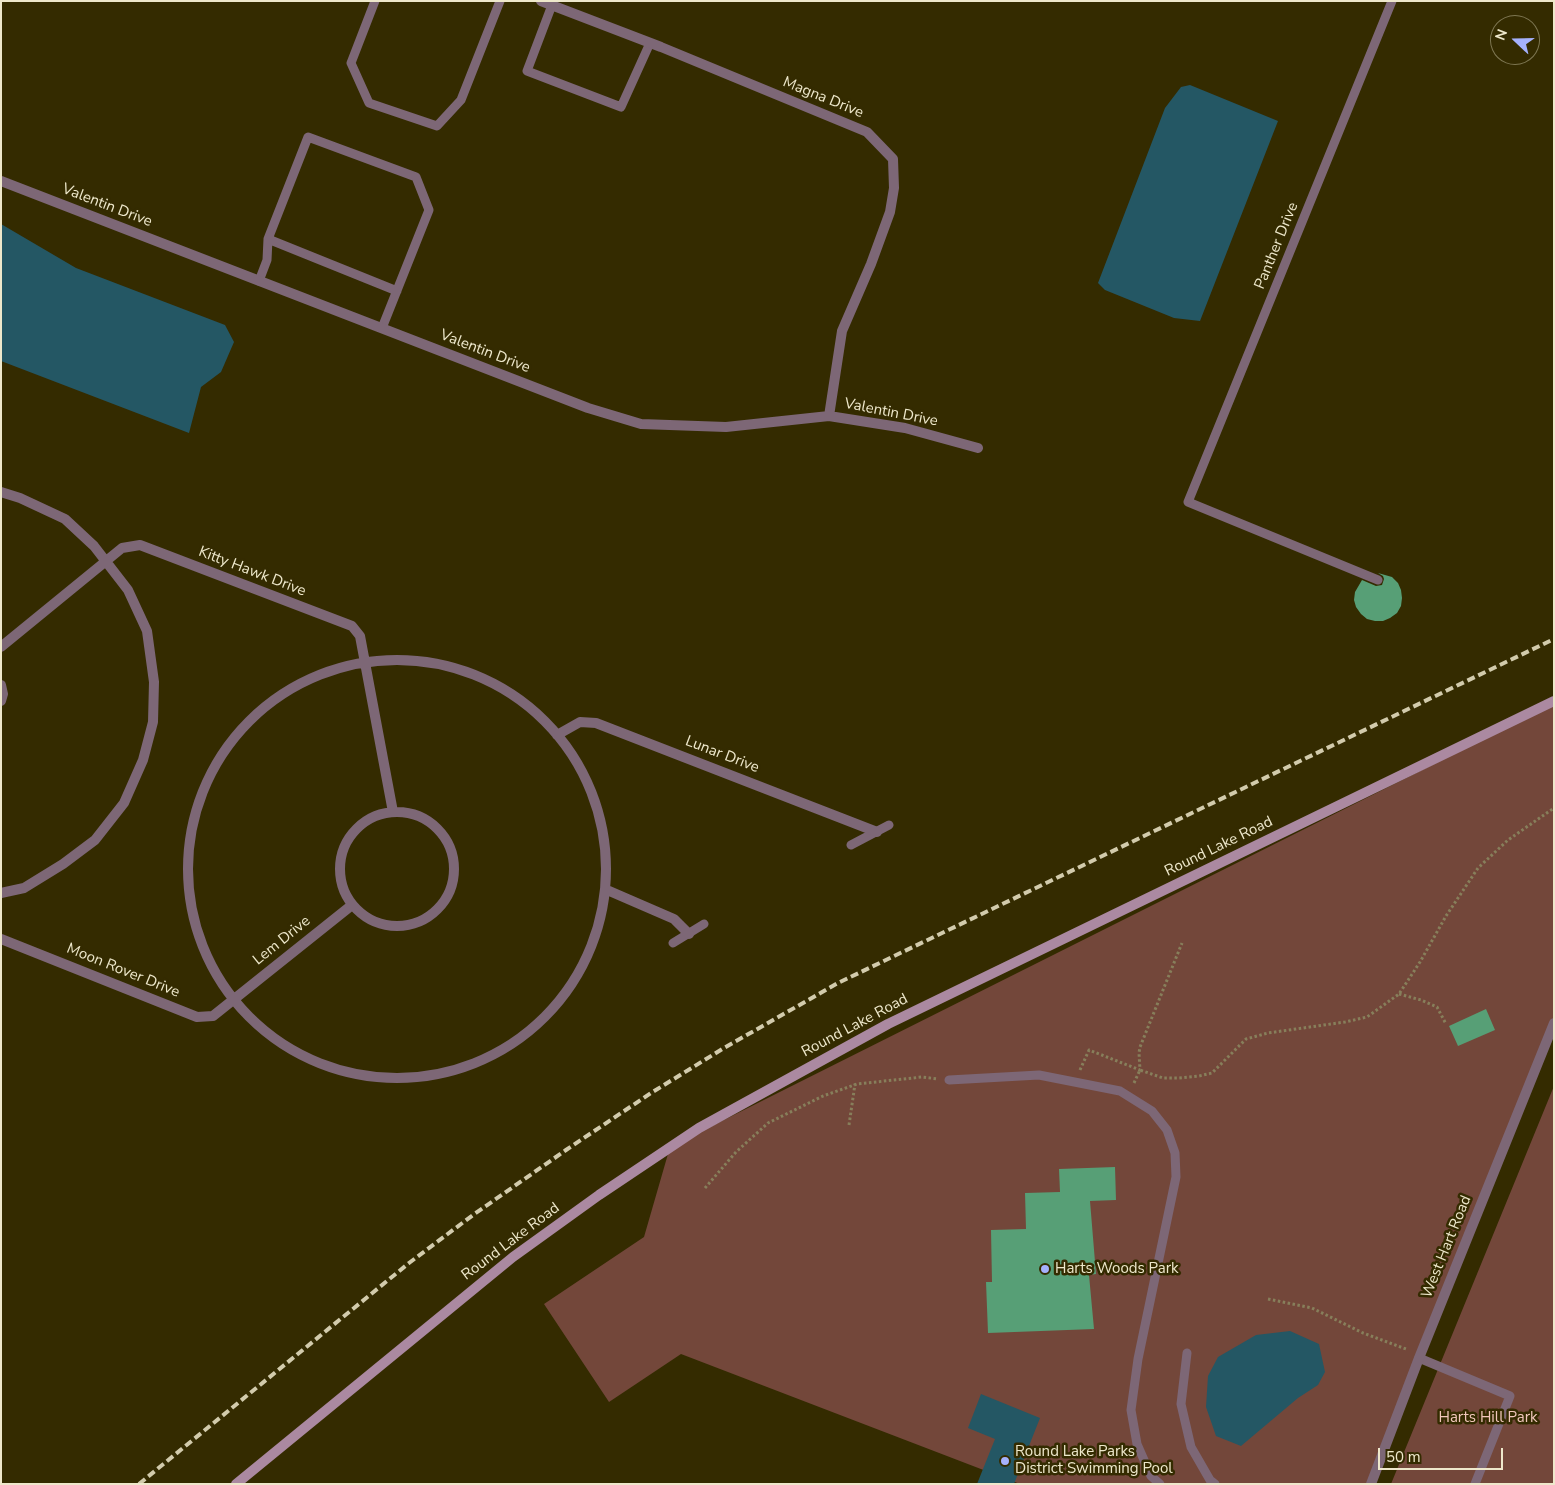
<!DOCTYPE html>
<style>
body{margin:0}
#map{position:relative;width:1555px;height:1485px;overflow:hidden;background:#342b00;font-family:"Nunito Sans",sans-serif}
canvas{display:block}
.frame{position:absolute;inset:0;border:2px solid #eee8cb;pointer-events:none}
.north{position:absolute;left:1490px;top:15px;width:50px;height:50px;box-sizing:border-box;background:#342b00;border:1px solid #7e7751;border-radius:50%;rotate:291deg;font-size:14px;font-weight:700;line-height:20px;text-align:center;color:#eee8cb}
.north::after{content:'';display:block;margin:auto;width:18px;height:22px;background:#a5b1fc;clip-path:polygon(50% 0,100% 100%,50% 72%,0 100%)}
.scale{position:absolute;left:1378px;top:1448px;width:125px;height:22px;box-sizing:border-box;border:2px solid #eee8cb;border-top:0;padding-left:6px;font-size:15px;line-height:18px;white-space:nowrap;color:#eee8cb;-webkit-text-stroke:4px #342b00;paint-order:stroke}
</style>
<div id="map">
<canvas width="1555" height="1485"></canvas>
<div class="frame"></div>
<div class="north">N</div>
<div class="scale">50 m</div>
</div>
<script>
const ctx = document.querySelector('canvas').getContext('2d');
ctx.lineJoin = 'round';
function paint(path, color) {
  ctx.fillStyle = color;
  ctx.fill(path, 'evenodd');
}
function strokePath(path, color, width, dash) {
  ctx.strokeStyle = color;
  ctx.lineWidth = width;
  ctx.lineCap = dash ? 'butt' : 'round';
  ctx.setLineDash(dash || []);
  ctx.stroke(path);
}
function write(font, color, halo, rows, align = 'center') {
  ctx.font = font + ' "Nunito Sans",sans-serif';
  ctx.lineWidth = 5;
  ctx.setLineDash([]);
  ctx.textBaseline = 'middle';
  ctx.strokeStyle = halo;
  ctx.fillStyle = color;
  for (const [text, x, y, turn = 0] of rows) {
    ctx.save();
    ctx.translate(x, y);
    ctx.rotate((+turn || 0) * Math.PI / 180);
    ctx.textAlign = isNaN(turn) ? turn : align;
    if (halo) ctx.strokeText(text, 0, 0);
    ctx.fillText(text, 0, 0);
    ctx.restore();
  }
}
const green = new Path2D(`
 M1554 704V1030L1370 1484H1020L681 1354 609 1402 544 1304 644 1237 670 1147Z
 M1554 1086V1484H1391Z`);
const water = new Path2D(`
 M1190 85 1278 121 1200 321 1174 318 1105 290 1098 283 1165 108 1181 87Z
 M1 224 76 268 225 325 234 342 221 372 201 387 189 433 1 361Z
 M1290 1331 1319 1344 1325 1372 1318 1385 1298 1398 1241 1446 1216 1436 1206 1407 1208 1376 1218 1357 1256 1335Z
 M981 1394 1040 1418 1014 1484H977L995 1439 968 1428Z`);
const building = new Path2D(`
 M1378 573 1392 577 1398 583 1401 590 1402 598 1401 606 1397 613 1390 618 1383 621H1375L1367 619 1361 614 1356 607 1354 600 1355 592 1362 580 1376 586 1382 585 1384 579 1383 576Z
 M1486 1009 1495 1030 1458 1046 1449 1026Z
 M1115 1167 1116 1200 1090 1201 1096 1274 1089 1275 1094 1329 988 1333 986 1282H992L991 1230 1026 1229 1025 1193 1060 1192 1059 1169Z`);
const path = new Path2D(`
 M1399 994 1421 1000 1437 1007 1446 1024
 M1080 1070 1089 1050 1140 1070 1139 1053 1140 1047 1182 943
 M1134 1083 1140 1070 1163 1078H1179L1199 1076 1212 1073 1246 1039 1268 1033 1345 1022 1367 1017 1399 994 1420 962 1446 916 1478 868 1508 840 1554 808
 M849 1125 855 1084
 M705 1188 736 1152 768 1123 823 1096 857 1084 922 1077 938 1079
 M1268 1299 1312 1308 1363 1333 1406 1349`);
const service = new Path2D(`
 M375 1 351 63 369 103 437 126 461 100 500 1
 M552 5 527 71 621 107 650 43
 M268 239 397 291
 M259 281 267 260 268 239 308 137 416 177 429 210 382 328
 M1378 580 1188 502 1392 1
 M851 845 889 825
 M673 943 704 924
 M949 1080 1039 1075 1120 1091 1152 1111 1167 1130 1175 1153 1176 1177 1138 1359 1131 1410 1137 1444 1151 1476 1160 1484
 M1187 1353 1181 1404 1191 1447 1210 1480 1215 1484
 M1419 1358 1510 1396 1475 1484`);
const minor = new Path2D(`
 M541 1 661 47 867 132 893 159 894 188 890 212 871 264 842 331 829 416
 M1 181 588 408 641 424 726 427 829 416 905 428 978 448
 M1 492 20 498 65 519 94 546 128 590 147 631 154 682 153 722 143 760 124 803 95 840 63 864 24 888 1 893
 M1 647 122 548 140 545 352 626 360 636 393 812
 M188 869a209 209 0 1 1 418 0a209 209 0 1 1-418 0Z
 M1 685 3 694 1 701
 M557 735 580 722 596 723 877 832
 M340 869a57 57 0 1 1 114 0a57 57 0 1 1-114 0Z
 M607 890 674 919 689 934
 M1 939 197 1017 213 1016 352 905
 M1371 1484 1419 1358 1554 1023`);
const secondary = new Path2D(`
 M236 1484 513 1257 599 1195 699 1128 888 1024 1554 701`);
const rail = new Path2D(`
 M139 1484 409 1263 473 1215 566 1150 651 1093 724 1048 838 983 1554 639`);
const markers = [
 [1045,1269,5,"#a5b1fc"],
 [1005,1461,5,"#a5b1fc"]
];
const streetNames = [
 ["Magna Drive",823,98,22],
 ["Valentin Drive",107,206,21],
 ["Panther Drive",1277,246,-68],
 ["Valentin Drive",485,352,21],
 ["Valentin Drive",891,413,11],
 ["Kitty Hawk Drive",252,572,21],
 ["Lunar Drive",722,755,21],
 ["Round Lake Road",1219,847,-26],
 ["Lem Drive",282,941,-39],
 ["Moon Rover Drive",123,971,22],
 ["Round Lake Road",855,1026,-28],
 ["Round Lake Road",511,1242,-37],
 ["West Hart Road",1447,1247,-68]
];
const poiNames = [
 ["Harts Woods Park",1055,1269],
 ["Round Lake Parks",1015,1452],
 ["District Swimming Pool",1015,1469]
];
const parkNames = [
 ["Harts Hill Park",1488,1418]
];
paint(green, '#73473a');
paint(water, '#245764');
paint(building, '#579f76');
strokePath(path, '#877f5b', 3, [2.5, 2.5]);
strokePath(service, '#7d6776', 9);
strokePath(minor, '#7d6776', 10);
strokePath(secondary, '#ab89a1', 10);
strokePath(rail, '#d2cbac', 4, [8, 4]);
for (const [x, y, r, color] of markers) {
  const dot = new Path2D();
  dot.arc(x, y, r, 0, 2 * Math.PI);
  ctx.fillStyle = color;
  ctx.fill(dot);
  strokePath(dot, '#342b00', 2);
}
write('15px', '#eee8cb', '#342b00', streetNames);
write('15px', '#eee8cb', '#342b00', poiNames, 'left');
write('15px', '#f1c7bb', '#342b00', parkNames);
</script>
